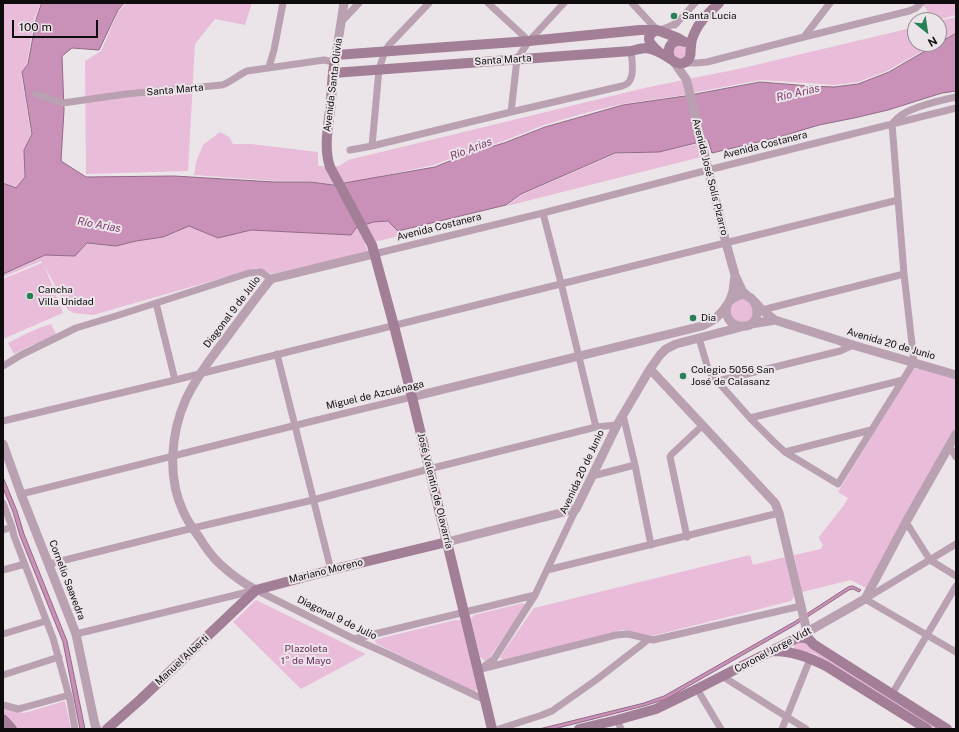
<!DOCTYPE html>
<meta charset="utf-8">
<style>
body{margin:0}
#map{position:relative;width:959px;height:732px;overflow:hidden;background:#ebe4e9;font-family:"Public Sans",sans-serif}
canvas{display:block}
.frame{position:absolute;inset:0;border:4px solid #0f0c0e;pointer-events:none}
.north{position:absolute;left:907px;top:12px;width:40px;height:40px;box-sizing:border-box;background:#ebe4e9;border:1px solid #938e91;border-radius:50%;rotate:150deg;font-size:11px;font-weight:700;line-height:16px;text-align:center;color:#0f0c0e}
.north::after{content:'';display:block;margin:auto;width:14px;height:18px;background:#278157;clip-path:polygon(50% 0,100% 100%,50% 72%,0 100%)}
.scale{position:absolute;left:12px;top:20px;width:86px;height:18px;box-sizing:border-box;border:2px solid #0f0c0e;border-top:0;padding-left:5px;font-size:12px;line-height:14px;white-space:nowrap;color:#0f0c0e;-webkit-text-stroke:3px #ebe4e9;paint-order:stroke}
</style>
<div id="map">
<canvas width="959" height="732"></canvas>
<div class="frame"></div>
<div class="north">N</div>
<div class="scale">100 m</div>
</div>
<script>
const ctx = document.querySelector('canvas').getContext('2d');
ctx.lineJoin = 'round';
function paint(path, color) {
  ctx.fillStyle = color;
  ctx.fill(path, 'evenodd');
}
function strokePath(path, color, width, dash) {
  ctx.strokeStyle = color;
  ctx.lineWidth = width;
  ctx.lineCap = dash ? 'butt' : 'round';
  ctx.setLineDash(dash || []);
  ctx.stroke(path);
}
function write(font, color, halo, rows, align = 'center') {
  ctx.font = font + ' "Public Sans",sans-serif';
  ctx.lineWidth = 4;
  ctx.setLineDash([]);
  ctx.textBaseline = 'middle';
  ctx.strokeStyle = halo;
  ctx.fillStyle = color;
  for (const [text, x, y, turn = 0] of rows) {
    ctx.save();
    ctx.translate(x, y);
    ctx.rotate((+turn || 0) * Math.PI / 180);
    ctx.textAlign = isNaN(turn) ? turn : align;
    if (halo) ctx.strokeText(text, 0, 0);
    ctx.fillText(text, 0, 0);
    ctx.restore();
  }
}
const green = new Path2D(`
 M3 3H41L34 20 27 64 21 73 31 134 24 150V177L16 188 3 182Z
 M126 3H252L245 25 215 19 195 44 188 171 86 174 85 61 101 51 118 12Z
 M924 3H956V15L937 20H933L923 4Z
 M956 17V32L939 42V21Z
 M915 27V44H935L887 71 858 82 835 85 761 80 697 92 684 95 622 104 589 112 544 125 501 142 467 152 434 165 363 180 330 184 310 181H275L194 175 196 162 203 145 220 132 229 137 233 144H251L318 152V166H339L348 160 649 87 743 68Z
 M683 45 686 48 688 52 685 59 672 57 673 48 676 46Z
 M697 144 701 157 507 206 521 195 615 154 659 152Z
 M388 221 398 231 399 236 365 244 368 252 272 274 257 268 93 315 74 313 68 310 44 265 63 313 3 339V279L42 263 41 261 3 277V274L45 255 75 256 87 244 116 246 136 241 163 237 189 226 218 238 251 230 351 235 356 228 373 222Z
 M735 300H747L754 307 751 321 740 325 728 315Z
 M51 324 56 334 46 340 32 345 14 354 8 343C22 336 36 328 51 324Z
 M918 367 956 379V427L866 588 851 580 802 592 794 555 821 549 823 545 820 541 819 537 844 505 848 498 838 492 912 370Z
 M750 555 753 565 785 557 794 596 791 601 652 636 623 630 503 660 500 657 534 608Z
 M256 600 366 654 301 689 233 622Z
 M523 603 525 606 488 660 485 661 480 657 471 619 474 615Z
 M455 620H460L462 623 478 688 476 691H473L377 644 375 642V640L378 639Z
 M803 642 940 729H933L815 654 796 650 794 648 795 645 796 643Z
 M65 701 71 729H17L3 712V709L24 713Z`);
const water = new Path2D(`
 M42 3H124L118 10 99 50 72 48 62 56 64 110 61 161 86 177 174 176 274 182H311L333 185 435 167 467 154 504 143 545 127 623 105 685 96 760 82 810 86 834 87 858 84 889 72 937 44H939V43L956 33V91L942 93 888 110 854 118 819 125 779 137 712 153 708 140 659 152 615 153 521 194 506 205 398 231 388 221 373 222 356 228 351 235 251 230 218 238 189 226 163 237 136 241 116 246 87 243 75 256 45 255 3 274V183L16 188 25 177 24 150 32 134 22 72 28 64 36 20Z
 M3 477 17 511 24 534 67 641 85 729H80L63 642 20 536 13 512 3 488Z
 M853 586 861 590 859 592 853 589 849 590 795 625 666 699 644 706 554 729H539L644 703 664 696 794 622 848 587Z`);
const minor = new Path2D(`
 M488 3 529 41
 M632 3 657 30C665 29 670 27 677 22
 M341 22 359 3
 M675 25 695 3
 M804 37 830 3
 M683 63H696L707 62 804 37 909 11 916 8 921 3
 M269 67 274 50 283 3
 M36 94 62 103 70 102 126 94 222 85C231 82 238 75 247 71L324 60 334 62
 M511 112 517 59 529 41 564 3
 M892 124C894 122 896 119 899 117 909 108 942 100 956 97
 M372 146 379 69 385 51 389 45 429 3
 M350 150 372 146 511 112 622 86C625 85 629 83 630 80 634 74 632 58 631 51
 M543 213 561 283 596 427
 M374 254 543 213 708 170 956 108
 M156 303 175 380
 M762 310 904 274
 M699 338 708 369 711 374 750 418 774 442 785 452 838 484 914 362 904 274 892 124
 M277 354 331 570
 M3 366 21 355 76 328 119 315 249 273 261 272 271 279
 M718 381 840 351 853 345
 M623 415 635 465 651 545
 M750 418 903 380
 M3 421 175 380 898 200
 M949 446 956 457
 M785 452 871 430
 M592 476 635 465
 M21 494C151 462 281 428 412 397
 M3 503 12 527 14 536 53 638 70 700 75 729
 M906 522 930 560 956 576
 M3 530 12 527
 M687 537 670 457 672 454 703 425
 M956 544 865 599 956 652
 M49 564 193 528 313 500 429 469 596 427 617 425
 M3 570 25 564
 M547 570 779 513
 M3 634 46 621
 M76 634 256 590 354 639 388 654 485 700
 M354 639 535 595
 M483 667 494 659 535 595 576 509
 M477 670 616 635 628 634 653 640 801 606
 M3 675 59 657
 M722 676 806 729
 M697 689 721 729
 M892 694 956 586
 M3 705 18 709 22 708 69 695
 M617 720 621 729
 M499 729 542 715 552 711 596 680 649 639
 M782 729 810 659`);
const tertiary = new Path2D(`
 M336 55 344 3
 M674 62 686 79 688 86 726 243 735 275 740 286 743 292 750 298
 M730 301C756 278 770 330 740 326 730 325 724 315 727 306 729 301 732 297 733 291 734 286 734 281 735 276
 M754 301 762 310 775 320 853 345 956 375
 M751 324 775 320
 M650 369 775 503 779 513 801 606 807 632 810 640
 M412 397 702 326C713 321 720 316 727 305
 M3 444 21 494 76 634 95 725 97 729
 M447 542 576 509 617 425 650 369 660 355 666 349 676 344 741 327
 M256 590C243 583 232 575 221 565 212 557 205 547 199 537 193 529 187 520 183 511 167 477 171 432 186 399 196 378 210 359 224 341 238 322 252 303 266 285L271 279 374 254
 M802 635 865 599 906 522 956 434`);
const secondary = new Path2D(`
 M657 30C643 37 650 44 659 52
 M670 58C666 47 673 37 685 42
 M333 73 631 51C636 50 641 48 646 48 654 49 663 54 669 58 675 62 681 67 688 60 692 56 690 51 691 46 691 42 692 38 694 34 699 21 710 12 719 3
 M772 651C793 651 808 657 826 666L927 729
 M3 719 12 729
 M107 729 141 699 256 590 331 570 447 542
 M492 729 412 397 394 326 372 245 330 167C323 147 329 122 331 102 332 86 332 70 336 55L529 41 640 30H657L678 38 683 41
 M579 729 617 720 656 709 697 689 797 638C804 637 809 638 813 644L947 729`);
const markers = [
 [674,16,4,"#278157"],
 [30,296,4,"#278157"],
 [693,318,4,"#278157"],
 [683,376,4,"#278157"]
];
const poiNames = [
 ["Santa Lucia",682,16],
 ["Cancha",38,290],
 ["Villa Unidad",38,302],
 ["Dia",701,318],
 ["Colegio 5056 San",691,370],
 ["José de Calasanz",691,382]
];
const streetNames = [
 ["Santa Marta",503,60,-4],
 ["Avenida Santa Olivia",333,85,-83],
 ["Santa Marta",175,90,-5],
 ["Avenida Costanera",765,145,-14],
 ["Avenida José Solís Pizarro",710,177,76],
 ["Avenida Costanera",439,227,-14],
 ["Diagonal 9 de Julio",232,312,-53],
 ["Avenida 20 de Junio",891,344,16],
 ["Miguel de Azcuénaga",375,395,-13],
 ["Avenida 20 de Junio",582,472,-65],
 ["José Valentín de Olavarría",435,491,76],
 ["Mariano Moreno",326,571,-14],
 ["Cornelio Saavedra",67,580,69],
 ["Diagonal 9 de Julio",337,618,26],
 ["Coronel Jorge Vidt",773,650,-28],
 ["Manuel Alberti",182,660,-43]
];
const parkNames = [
 ["Plazoleta",306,649],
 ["1° de Mayo",306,661]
];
const waterNames = [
 ["Río Arias",798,93,-13],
 ["Río Arias",471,149,-21],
 ["Río Arias",99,225,10]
];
paint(green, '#e9bcda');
paint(water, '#c991b7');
strokePath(water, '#916984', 1);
strokePath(minor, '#baa1b1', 7);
strokePath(tertiary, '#baa1b1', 9);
strokePath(secondary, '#a37e97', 10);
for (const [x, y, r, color] of markers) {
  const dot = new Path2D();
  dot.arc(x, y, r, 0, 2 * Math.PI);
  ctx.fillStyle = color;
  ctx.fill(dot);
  strokePath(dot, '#ebe4e9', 1.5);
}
write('10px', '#0f0c0e', '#ebe4e9', poiNames, 'left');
write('10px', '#0f0c0e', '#ebe4e9', streetNames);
write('10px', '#6d2a5c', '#ebe4e9', parkNames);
write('italic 11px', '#7f3a6c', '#ebe4e9', waterNames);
</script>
